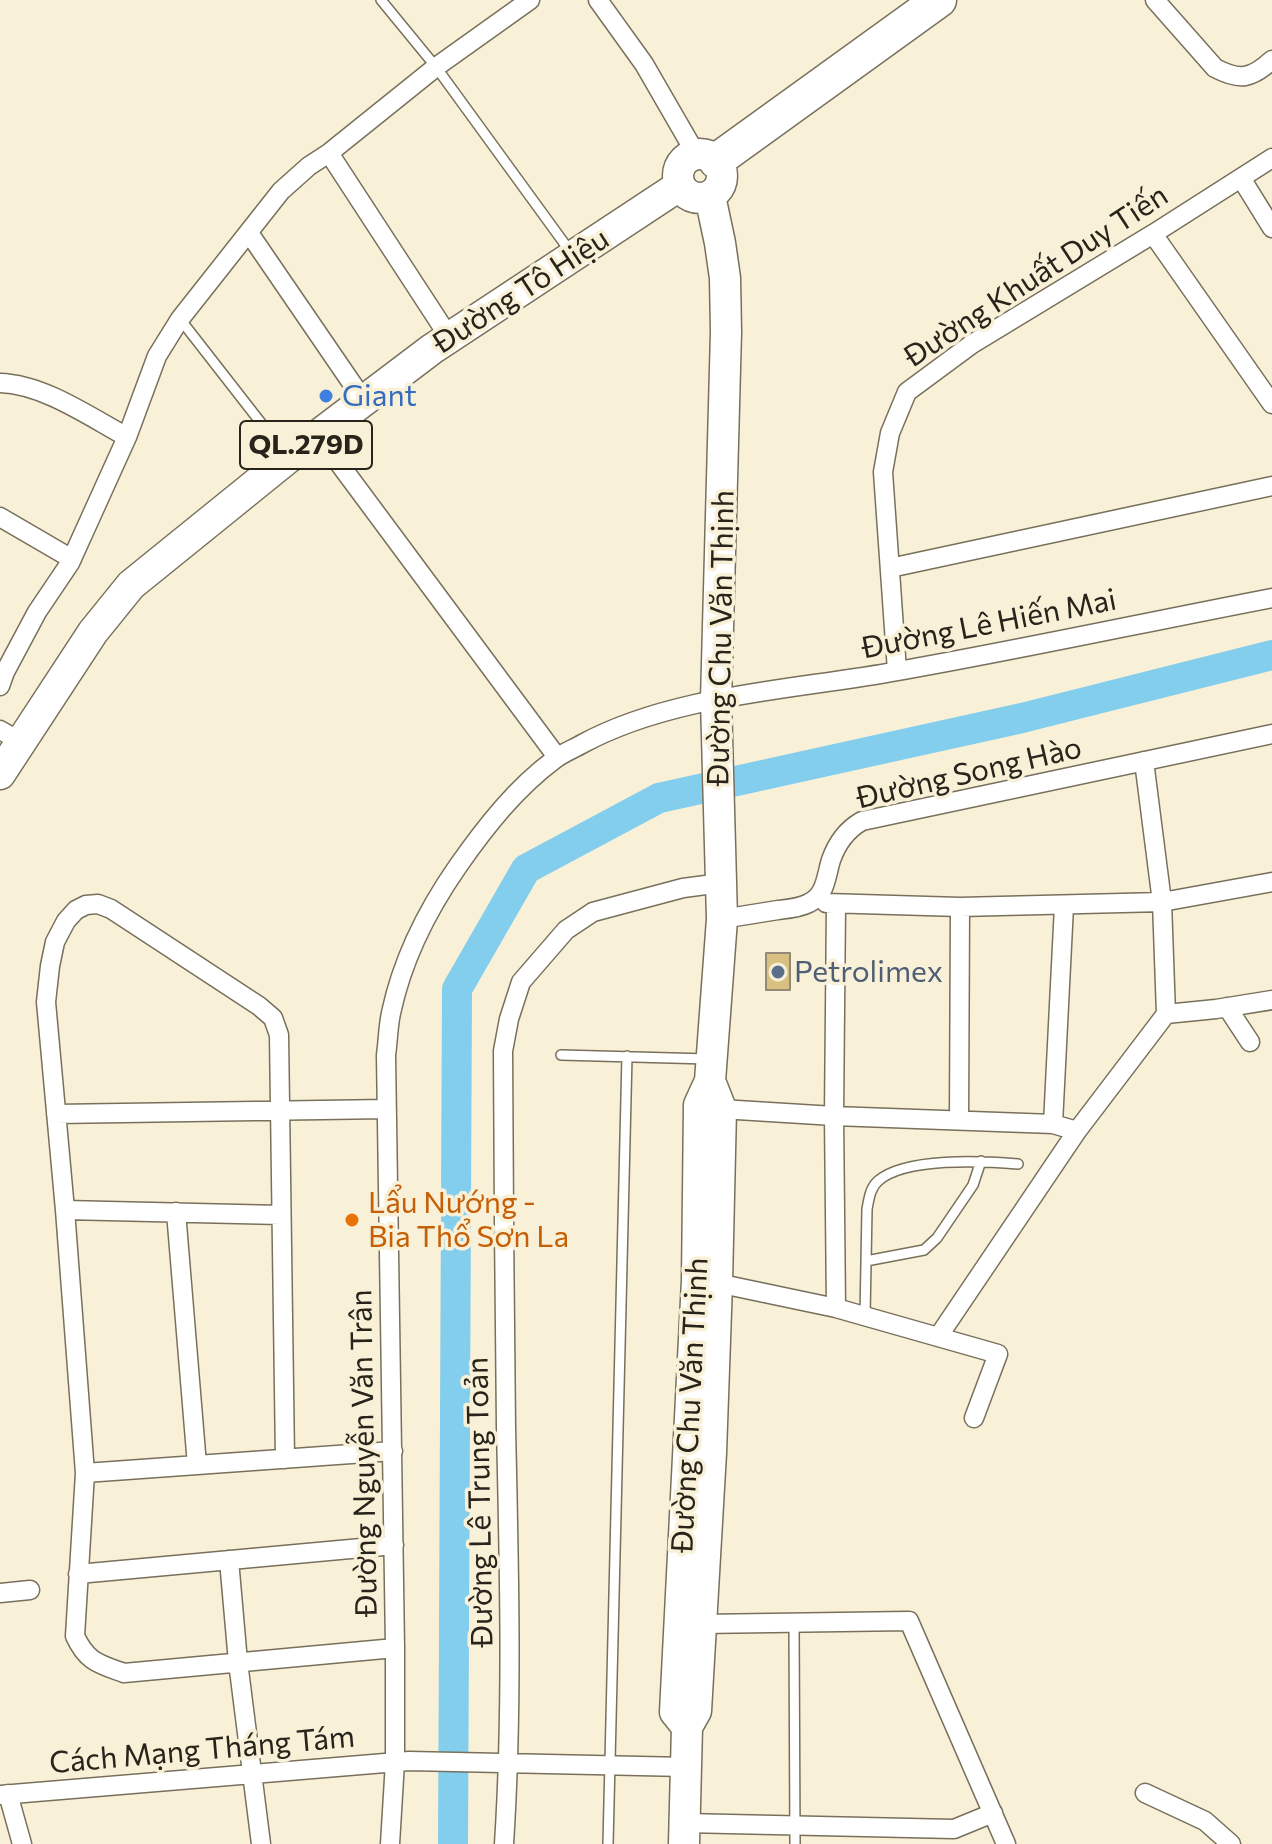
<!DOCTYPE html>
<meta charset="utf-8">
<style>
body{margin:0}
canvas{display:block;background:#f9f0d8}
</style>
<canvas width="1272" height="1844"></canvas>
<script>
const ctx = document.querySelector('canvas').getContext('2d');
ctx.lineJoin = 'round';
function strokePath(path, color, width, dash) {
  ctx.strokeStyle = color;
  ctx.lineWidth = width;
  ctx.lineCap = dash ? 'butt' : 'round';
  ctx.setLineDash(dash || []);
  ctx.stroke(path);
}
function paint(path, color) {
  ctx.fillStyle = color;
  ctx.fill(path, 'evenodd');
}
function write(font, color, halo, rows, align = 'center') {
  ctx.font = font + ' Commissioner,sans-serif';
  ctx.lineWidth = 7;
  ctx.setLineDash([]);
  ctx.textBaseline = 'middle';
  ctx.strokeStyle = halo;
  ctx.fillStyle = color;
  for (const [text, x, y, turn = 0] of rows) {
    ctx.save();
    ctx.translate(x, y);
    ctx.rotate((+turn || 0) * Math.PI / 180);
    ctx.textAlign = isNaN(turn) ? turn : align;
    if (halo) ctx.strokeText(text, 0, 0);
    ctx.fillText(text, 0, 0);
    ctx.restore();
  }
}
const river = new Path2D(`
 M453 1844 457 989 526 869 659 798 1022 718 1272 655`);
const building = new Path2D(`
 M766 953H790V990H766Z`);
const lane = new Path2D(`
 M381 0 436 67 572 254
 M180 319 286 455
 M561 1055 708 1059
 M866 1261 924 1250 937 1238 973 1185 981 1161
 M865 1316 867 1209C869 1199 870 1188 878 1181 905 1157 983 1161 1018 1164
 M794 1622 795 1844
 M608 1844 627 1056`);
const street = new Path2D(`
 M598 0 644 64 696 154
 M1155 0 1215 68C1240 81 1251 79 1272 60
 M329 153 449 337
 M1241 178 1272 228
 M249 233 364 401
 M1153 234 1272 404
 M0 383C43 384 90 417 127 437
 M318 435 557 757
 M0 517 72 559
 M890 568 1272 486
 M897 671 883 472 890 433 907 392 972 344 1153 234 1272 158
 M0 686 5 672 37 612 70 563 127 437 157 356 180 319 281 191 309 166 329 153 436 67 530 0
 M0 730 21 742
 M1144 761 1162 902 1166 1014
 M826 903 960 907 1162 902 1272 882
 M836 904 834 1116 836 1308 998 1354 974 1418
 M722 919C741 916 759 913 778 910 788 909 800 908 809 903 826 895 826 876 831 860 837 843 846 830 862 821L1272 734
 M1227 1007 1250 1042
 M721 1109 834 1116 1053 1124 1077 1131
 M56 1114 387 1109
 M959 1120 960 907
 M1053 1124 1064 906
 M65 1210 281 1215
 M176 1212 197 1465
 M717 1283 836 1308
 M938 1337 1077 1131 1166 1014 1216 1009 1272 1000
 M285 1459 279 1035 273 1018 259 1006 111 909 98 904 86 905 76 910 66 921 55 942 50 966 46 1002 65 1210 85 1473 75 1636C87 1662 99 1664 124 1673L395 1648
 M85 1473 393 1451
 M229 1560 238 1662 261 1844
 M78 1574 394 1545
 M0 1593 30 1590
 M702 1624 909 1621 1006 1844
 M1145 1793 1205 1821 1231 1844
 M8 1794 22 1844
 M0 1795 409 1761 686 1767
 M684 1823 954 1829 993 1813
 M390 1844 395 1762V1648L386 1055C388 1041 388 1027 391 1013 402 961 428 909 458 866 486 826 516 788 555 759 563 753 573 749 582 744 674 694 796 690 898 671 1023 649 1147 622 1272 598
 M504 1844C513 1705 509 1566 506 1427 504 1302 504 1176 503 1051L509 1019 521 982 566 930 593 912 683 888 721 883`);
const primary = new Path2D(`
 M678 176a22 22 0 1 1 44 0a22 22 0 1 1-44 0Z
 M0 774 93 632 131 585 288 458 432 349 679 186
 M687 1727 675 1712 697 1280 699 1105 710 1081 722 919 716 700 726 332 725 278 720 243 710 196
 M684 1844 687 1727 696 1711 711 1453 717 1283 721 1109 710 1081`);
const highway = new Path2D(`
 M716 161 939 0`);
const markers = [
 [326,396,8,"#3f7fe0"],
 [778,972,8,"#5c6f8a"],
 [352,1220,8,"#e8710a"]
];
const shields = [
 [306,445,132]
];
const shieldNames = [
 ["QL.279D",306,445]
];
const streetNames = [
 ["Đường Khuất Duy Tiến",1036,276,-33],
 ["Đường Tô Hiệu",521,291,-33],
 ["Đường Lê Hiến Mai",989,624,-11],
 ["Đường Chu Văn Thịnh",721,638,-89],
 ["Đường Song Hào",969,773,-13],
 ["Đường Chu Văn Thịnh",690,1405,-87],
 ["Đường Nguyễn Văn Trân",364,1453,-91],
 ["Đường Lê Trung Toản",480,1502,-91],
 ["Cách Mạng Tháng Tám",202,1750,-5]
];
const shopNames = [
 ["Giant",342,396]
];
const serviceNames = [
 ["Petrolimex",794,972]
];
const foodNames = [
 ["Lẩu Nướng -",368,1203],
 ["Bia Thổ Sơn La",368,1237]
];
strokePath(river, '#83cded', 30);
paint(building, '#d7c081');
strokePath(building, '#928a74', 2);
strokePath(lane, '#78705b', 12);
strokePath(street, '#78705b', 21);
strokePath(primary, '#78705b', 33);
strokePath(highway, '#78705b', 37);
strokePath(lane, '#fff', 9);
strokePath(street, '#fff', 18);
strokePath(primary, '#fff', 30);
strokePath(highway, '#fff', 34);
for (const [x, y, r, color] of markers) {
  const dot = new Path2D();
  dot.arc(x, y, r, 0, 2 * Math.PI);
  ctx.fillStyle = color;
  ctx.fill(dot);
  strokePath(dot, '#f9f0d8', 3);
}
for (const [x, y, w] of shields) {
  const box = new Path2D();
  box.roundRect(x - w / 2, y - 24, w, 48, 6);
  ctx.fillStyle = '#f9f0d8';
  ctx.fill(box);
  strokePath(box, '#28241b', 2);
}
write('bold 28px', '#28241b', null, shieldNames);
write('30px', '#28241b', '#f9f0d8', streetNames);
write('30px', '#366cbe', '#f9f0d8', shopNames, 'left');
write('30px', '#4e5e75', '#f9f0d8', serviceNames, 'left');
write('30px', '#c56008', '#f9f0d8', foodNames, 'left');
</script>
